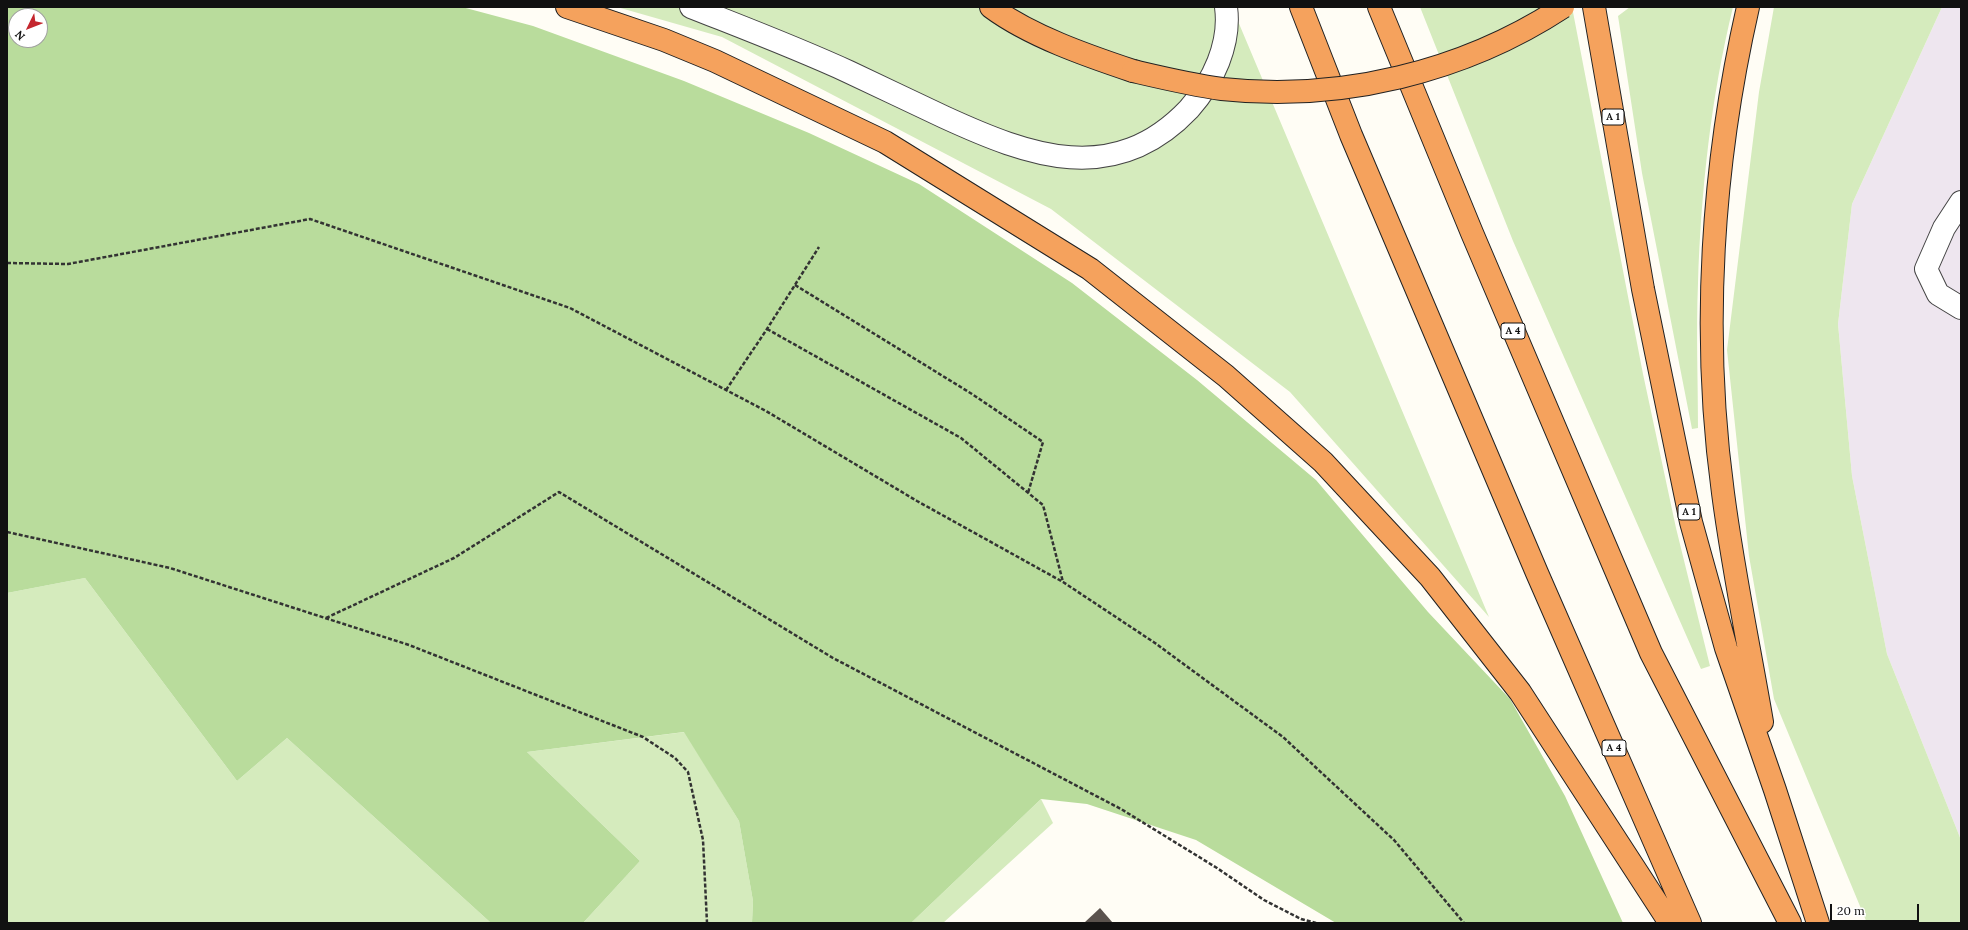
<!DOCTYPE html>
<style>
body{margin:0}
#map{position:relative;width:1968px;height:930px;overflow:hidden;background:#fffdf5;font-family:Lora,serif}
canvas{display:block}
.frame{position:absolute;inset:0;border:8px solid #111;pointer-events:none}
.north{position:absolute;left:8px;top:8px;width:40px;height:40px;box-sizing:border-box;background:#fff;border:1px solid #a0a0a0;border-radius:50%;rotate:227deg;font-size:11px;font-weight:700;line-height:16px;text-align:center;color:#111}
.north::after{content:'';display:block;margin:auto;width:14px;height:18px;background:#c4262e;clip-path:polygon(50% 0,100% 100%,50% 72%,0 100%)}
.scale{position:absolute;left:1830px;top:904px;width:89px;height:18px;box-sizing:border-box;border:2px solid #111;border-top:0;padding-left:5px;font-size:12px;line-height:14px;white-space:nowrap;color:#111;-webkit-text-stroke:3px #fff;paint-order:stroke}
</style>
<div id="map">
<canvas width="1968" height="930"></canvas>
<div class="frame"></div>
<div class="north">N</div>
<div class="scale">20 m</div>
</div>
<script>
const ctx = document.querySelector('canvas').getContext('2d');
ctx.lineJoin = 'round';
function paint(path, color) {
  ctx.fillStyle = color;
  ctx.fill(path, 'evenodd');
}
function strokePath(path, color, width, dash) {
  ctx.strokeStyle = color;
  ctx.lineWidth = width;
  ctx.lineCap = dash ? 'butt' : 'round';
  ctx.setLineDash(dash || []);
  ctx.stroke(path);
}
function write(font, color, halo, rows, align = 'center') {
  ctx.font = font + ' Lora,serif';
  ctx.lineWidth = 4;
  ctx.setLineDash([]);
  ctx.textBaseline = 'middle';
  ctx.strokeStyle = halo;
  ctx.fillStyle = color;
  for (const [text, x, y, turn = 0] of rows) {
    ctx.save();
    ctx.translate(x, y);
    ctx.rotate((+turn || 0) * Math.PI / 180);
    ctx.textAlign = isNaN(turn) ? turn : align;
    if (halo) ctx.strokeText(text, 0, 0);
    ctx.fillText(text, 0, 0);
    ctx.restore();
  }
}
const industrial = new Path2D(`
 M1942 7H1961V840L1887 654 1852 476 1838 324 1852 204Z`);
const green = new Path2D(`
 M617 7H1232L1489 617 1290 392 1051 209 722 37Z
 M1420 7H1572L1643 374 1676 528 1710 666 1701 669 1513 241Z
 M1630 7H1733C1711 97 1701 190 1698 283 1696 331 1698 380 1698 428L1692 429 1642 173 1618 16Z
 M1774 7H1942L1852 204 1838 324 1852 476 1887 654 1961 840V923H1867L1774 699 1749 556 1727 350 1759 92Z
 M85 578 237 781 287 738 491 923H7V593Z
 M685 732 739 821 753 901 752 923H583L640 861 527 752Z
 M1041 799 1053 823 943 923H911Z`);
const forest = new Path2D(`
 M7 7H462L533 26 684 81 809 133 919 184 1072 283 1197 380 1316 480 1428 612 1510 699 1565 796 1623 923H1336L1196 840 1087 804 1041 799 911 923H752L753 901 739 821 684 732 527 752 640 861 583 923H491L287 738 237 781 85 578 7 593ZM16 16H40V40H16Z`);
const building = new Path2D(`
 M1100 908 1113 923H1084Z`);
const path = new Path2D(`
 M7 263 68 264 310 219 570 308 766 411 917 501 1063 582 1155 643 1283 737 1394 840 1464 923
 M795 285 972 394 1043 442 1028 493
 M767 329 961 438 1043 505 1063 582
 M726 390 767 329 819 247
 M7 532 170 568 409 645 643 737 675 758 688 772 703 840 707 923
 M326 618 454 558 559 492 833 658 1121 809 1217 868 1264 900 1301 919 1316 923`);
const minor = new Path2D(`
 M691 7C744 28 797 48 849 72 881 87 912 102 944 117 1029 156 1114 188 1189 109 1213 82 1231 44 1226 7
 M1961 202 1944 228 1926 269 1938 294 1961 308`);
const highway = new Path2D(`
 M567 7 664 40 715 61 885 142 1090 269 1226 376 1323 462 1430 577 1520 692 1670 923
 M991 7C1030 36 1088 56 1133 71
 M1301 7 1351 135 1537 573 1690 923
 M1379 7 1472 233 1651 653 1790 923
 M1594 7 1643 289 1691 522 1726 648 1775 790 1818 923
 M1748 7C1712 165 1701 332 1723 493 1733 570 1749 646 1762 722`);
const highwayBridge = new Path2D(`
 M1133 71C1163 78 1192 85 1222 89 1340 102 1464 72 1563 7`);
const shields = [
 [1613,117,22],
 [1513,331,24],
 [1689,512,22],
 [1614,748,24]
];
const shieldNames = [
 ["A 1",1613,117],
 ["A 4",1513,331],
 ["A 1",1689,512],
 ["A 4",1614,748]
];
paint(industrial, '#eee6ef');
paint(green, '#d5ebbd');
paint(forest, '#b9dc9c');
paint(building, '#5a524d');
strokePath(minor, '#444', 24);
strokePath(highway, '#222', 24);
strokePath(path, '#333', 2.5, [4, 2]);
strokePath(minor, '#fff', 22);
strokePath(highway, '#f5a25d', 22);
strokePath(highwayBridge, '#222', 24, []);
strokePath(highwayBridge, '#f5a25d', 22);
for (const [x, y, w] of shields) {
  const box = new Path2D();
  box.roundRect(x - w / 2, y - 8, w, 16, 3);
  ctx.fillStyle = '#fff';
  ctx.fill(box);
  strokePath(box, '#111', 1);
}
write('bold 10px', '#111', null, shieldNames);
</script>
